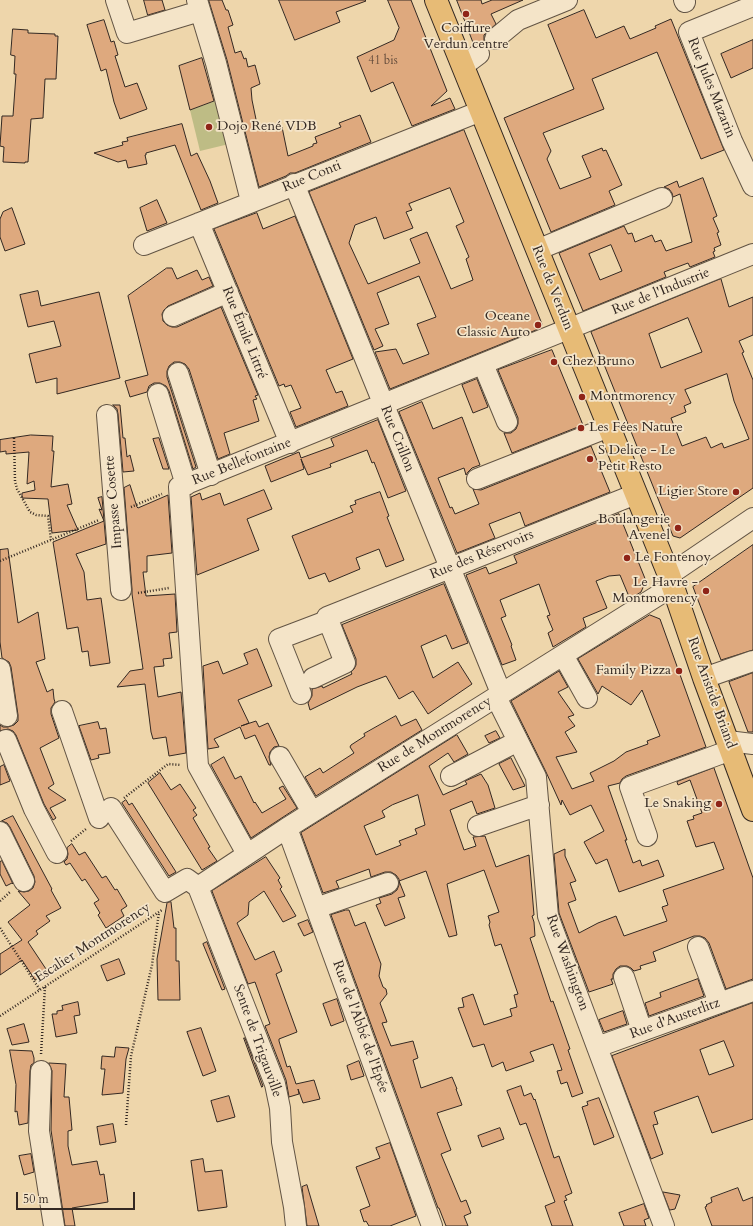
<!DOCTYPE html>
<meta charset="utf-8">
<style>
body{margin:0}
#map{position:relative;width:753px;height:1226px;overflow:hidden;background:#eed6ab;font-family:Cardo,serif}
canvas{display:block}
.scale{position:absolute;left:16px;top:1192px;width:119px;height:18px;box-sizing:border-box;border:2px solid #332822;border-top:0;padding-left:5px;font-size:12px;line-height:14px;white-space:nowrap;color:#332822;-webkit-text-stroke:3px #f4e4c8;paint-order:stroke}
</style>
<div id="map">
<canvas width="753" height="1226"></canvas>
<div class="scale">50 m</div>
</div>
<script>
const ctx = document.querySelector('canvas').getContext('2d');
ctx.lineJoin = 'round';
function paint(path, color) {
  ctx.fillStyle = color;
  ctx.fill(path, 'evenodd');
}
function strokePath(path, color, width, dash) {
  ctx.strokeStyle = color;
  ctx.lineWidth = width;
  ctx.lineCap = dash ? 'butt' : 'round';
  ctx.setLineDash(dash || []);
  ctx.stroke(path);
}
function write(font, color, halo, rows, align = 'center') {
  ctx.font = font + ' Cardo,serif';
  ctx.lineWidth = 3.5;
  ctx.setLineDash([]);
  ctx.textBaseline = 'middle';
  ctx.strokeStyle = halo;
  ctx.fillStyle = color;
  for (const [text, x, y, turn = 0] of rows) {
    ctx.save();
    ctx.translate(x, y);
    ctx.rotate((+turn || 0) * Math.PI / 180);
    ctx.textAlign = isNaN(turn) ? turn : align;
    if (halo) ctx.strokeText(text, 0, 0);
    ctx.fillText(text, 0, 0);
    ctx.restore();
  }
}
const green = new Path2D(`
 M218 100 229 144 200 151 190 110Z`);
const building = new Path2D(`
 M144 0H162L165 10 148 15Z
 M209 0H222L226 10H228L233 25 228 27 235 53 241 51 244 59 246 58 248 67 255 65 260 84 251 88 252 100 258 129 264 127 265 131 282 127 288 156 313 146V144L317 143 315 137 341 127 339 123 360 115 371 142 295 173H290L286 176 259 187 227 60Z
 M279 0H365L366 1 336 12 340 22 295 40Z
 M388 0H411L447 91 431 106 450 98 455 109 412 126 393 82 371 92 357 57 394 40 399 28Z
 M457 0H481L482 4 492 0H523L491 14 496 24 484 35V41L485 45 478 43 474 44Z
 M584 10 596 38 624 26 630 39 656 28 655 26 671 19 724 150 701 159 657 52 592 79 604 109 543 133 551 151 547 159 560 189 591 177 582 156 602 148 603 151 606 150 622 185 609 191 615 205 551 232 504 118 574 89 548 25Z
 M104 20 111 42 114 41 118 55 115 56 125 87 137 83 147 109 120 119 114 102 106 69 101 71 87 25Z
 M13 29 28 30V33L55 34V36H58L56 79H45L43 118 31 119 28 162H25V163L3 162 4 147 0 146 2 116H13L16 74H14L15 56 11 55Z
 M753 40V68L731 78 721 54Z
 M202 58 214 101 190 110 179 66Z
 M182 124 191 156 197 153 210 181 218 203 201 210 175 145 146 153V155H145L147 164 128 168 126 160 118 162 94 153 123 145 122 142 128 141 127 138Z
 M464 130 542 324 541 328 390 389 375 352 396 349 403 364 429 354 417 324 436 317 419 276 377 293 389 324 375 329 383 346 374 350 309 192ZM450 188 464 222 456 226 469 257 466 259 473 280 451 289 427 232 410 239 420 263 368 284 349 243 355 225 376 217 384 239 413 228 406 212 412 210 409 204Z
 M703 178 717 216 713 218 719 232 717 233 721 245 714 248 715 251 713 252 715 257 690 267 688 263 664 272 666 277 583 311 559 253 624 226 628 234 632 233 635 242 652 235 655 242 661 240 666 251 692 242 680 194 673 197 672 193 669 189 664 187 677 181 679 187ZM611 245 622 271 600 280 589 254Z
 M157 200 167 223 147 231 140 208Z
 M12 208 25 244 5 251 0 237V219L3 212Z
 M257 213 263 229 295 216 353 359 326 370 336 393 342 391 348 406 296 427 290 412 301 408 291 385 285 387 284 384 279 386 214 229Z
 M167 268H172L177 279 197 270 202 280 209 277 213 286 168 306 164 310 162 314 163 321 167 325 172 327H177L221 307 258 395 255 396 257 399 253 400 259 421 224 433 230 454 218 459 189 369 185 364 180 362H174L169 366 167 371V377L196 467 193 469 169 391 166 386 160 383H154L149 386 147 392 130 397 125 381 148 375 128 296Z
 M721 279 729 307 753 297V335L739 341 744 352 742 353 753 380V488L680 538 673 536 591 332ZM688 318 702 352 661 368 649 334ZM727 374 734 401 749 439 724 448 722 443 711 448 706 437 682 446 671 418 686 412 684 406 691 403 685 390Z
 M38 291 41 306 99 292 120 378 57 394V378L36 383 29 354 61 346 54 321 28 327 20 295Z
 M552 350 583 425 512 453 504 433H511L516 429 518 424V418L498 370Z
 M477 379 488 407 473 413 462 385Z
 M422 402 433 429 462 417 480 465 472 468 468 472 466 475 464 468 438 478 450 508 452 507 455 514 479 504 473 489 481 490 591 446 610 492 525 526 520 512 489 524 495 538 457 553 399 412Z
 M113 405H120L123 438H125L127 457 130 455 134 471 123 472 118 414 117 409Z
 M378 420 406 491 388 498 374 462 372 463 367 450 330 464 331 467 308 475 301 459 304 469 271 482 265 466 299 452 301 458 334 446 331 439Z
 M31 435 53 436 52 451H54L51 487 68 484 72 504 67 505 78 530 52 533 48 499 22 498V493L35 490 34 481 27 484 29 452 6 454V451L0 452V440Z
 M159 438 169 469H163L153 439Z
 M130 485 137 507 138 508 168 495 172 553 147 556V572H143L146 596 175 594 177 632 169 633 172 658 163 659 164 666 154 667 158 697 181 692 186 753 169 756 166 737 153 739 151 732 145 684 117 687 130 671 143 669 132 594V589L124 488Z
 M264 490 272 509 247 519 259 550 197 575 191 497 200 493 202 500 220 493 224 505Z
 M380 492 389 516 387 517 404 560 386 567 379 549 356 558 360 569 329 582 325 573 309 579 292 536 353 512 350 506 356 504 355 501Z
 M102 497 106 544 76 554 84 572 87 600 101 598 110 663 90 666 88 651 82 652 78 627 67 629 53 542 104 521 99 509 102 510 98 498Z
 M619 514 646 581 641 592 630 599 620 575 609 576 596 581 607 608 583 618 586 627 553 647 548 633 553 630 547 616 550 615 539 584 500 600 506 616 501 618 512 645 511 646 516 660 502 665 466 575 486 567 489 574 517 563 514 556Z
 M753 545V650L721 660 693 587Z
 M8 549 18 623 38 612 45 659 36 662 47 692 53 689 54 699 55 702 51 708V714L59 738 40 748 54 784 48 788 66 800 50 808 56 818 53 820 44 804 16 735 13 731 8 729 0 731V725L3 727H8L14 725 18 721V715L11 667 9 662 2 658 0 642V550Z
 M444 584 468 643 452 649 446 635 421 646 433 678 458 662 472 684 428 714 413 691 399 699 386 676 357 687 310 710 308 703 312 696V689L322 686 323 688 352 674 351 672 354 669 356 665V659L342 625Z
 M650 615 660 619 706 747 626 776 622 779 620 783 608 786 627 840H625L633 863 640 860 642 866 658 860 664 876 619 892 607 859 596 864 584 842 604 831 591 805 570 815 562 800 561 805 546 772 511 701 559 671 568 687 558 692 574 715 568 717 575 726 565 732 577 752 556 757 572 789 594 781 590 773 614 761 626 752 648 744 647 741 660 736 642 690 631 705 602 686 598 694 578 659Z
 M257 649 272 686 238 700 249 723 241 726 256 721 259 727 268 723 279 746 274 747 270 752 269 757 271 765H269L255 735 245 739 240 727 214 739 219 747 208 749 203 666 218 661 223 674 248 664 244 654Z
 M753 673V732H748L729 682Z
 M396 716 401 726 416 719 422 730 316 796 305 777 320 768 323 773 354 753 350 747 351 745 365 736 364 734Z
 M98 722 100 729 106 728 110 753 98 755 99 758 91 760 79 726Z
 M496 731 500 738 489 743 485 736Z
 M457 735 468 754 454 762 448 753 429 766 443 795 467 784 465 781 481 774 488 785 495 808 477 814 472 801 450 810 464 850 476 846 473 837 485 836 496 867 529 855 534 915 532 916 534 922 535 936 530 938 551 1002 553 1001 570 1049 568 1050 583 1093 572 1097 567 1082 561 1084 557 1071 562 1070 553 1044 530 1052 534 1061 506 1071 503 1062 492 1067 484 1044 473 1047 472 1045 458 1008 464 1007 462 998 473 994 484 1025 512 1016 510 1009 517 1007 514 995 518 994 501 944 495 946 489 925 490 922 488 916 499 912 484 870 447 884 457 935 449 937 426 871 399 881 405 896 398 898 405 918 385 926 376 905 381 903 379 898 392 894 397 890 399 885V879L396 875 391 872H385L371 877 369 869 336 881 339 888 323 893 301 833ZM418 795 425 825 415 829 417 834 399 841 401 845 376 855 364 826 385 817 382 811 392 805Z
 M224 757 235 779 241 776 254 803 255 802 262 813 286 799 279 788 283 786 297 808 251 838 211 765Z
 M511 758 525 786 513 790 499 764Z
 M4 765 10 781 0 785V767Z
 M714 768 753 878V979L726 989 709 943 705 938 700 936H694L653 952 656 961 640 966 641 969 634 971 631 968 627 966H620L616 969 613 974V979H611L613 984 589 992 559 913 554 854 565 849V856L576 881 570 883 576 900 568 903 579 933 598 923 616 916 624 936 667 921 662 907 668 905 663 890 724 869 714 842 696 847 687 821 694 819 693 816 702 813 690 780 678 785 677 782Z
 M160 773 171 790 180 784 196 808 193 810 197 815 193 818 210 847 208 848 217 861 202 870 148 783Z
 M126 800 129 805 132 803 176 872 169 876 122 803Z
 M13 816 52 889 51 890 61 908 46 916 50 921 36 931 38 934 28 942 48 972 35 980 22 960 0 975V954L22 940 8 922 30 905 18 891 24 892 29 891 33 888 35 882 34 876 10 827 7 823 2 821Z
 M72 844 79 855 85 852 102 878 106 876 115 890 117 889 127 906 121 910 124 916 106 928 98 915 100 913 94 903 99 900 85 879 82 881 70 863 66 865 64 862 67 859 68 854 67 848Z
 M266 857 280 878 278 880 282 887 280 889 296 916 283 922 264 891 249 902 248 915 237 923 255 960 274 951 282 971 276 974 297 1032 279 1039V1041L287 1067 290 1066 296 1084 314 1080 320 1099 303 1103 298 1089 299 1094 289 1097 286 1080 265 1026 270 1024 255 982 248 984 212 891Z
 M2 861 13 884 12 883 6 886 0 874V862Z
 M171 902 174 928H176V961H179L180 1000H158L157 959 167 903Z
 M346 910H349L355 926 365 922 381 964 379 976 383 987 386 989 387 994 380 1003 387 1022 382 1023 391 1046 413 1041 418 1058 413 1060 421 1088 452 1077 457 1089H456L462 1105 437 1113 451 1150 441 1154 461 1202 466 1200 471 1213 464 1216 468 1226H446L439 1208H438L331 915Z
 M308 920 313 932 304 936 298 924Z
 M207 942 225 989 222 990 203 944Z
 M119 959 125 974 107 981 101 966Z
 M698 979 704 996 649 1016 645 1003 661 997 660 993Z
 M337 999 344 1021 331 1026 323 1004Z
 M78 1002 80 1015 74 1016 77 1033 56 1037 52 1014H57V1011L63 1010 62 1006Z
 M753 1003V1119L712 1133 698 1096 654 1112 658 1124 653 1125 663 1154 651 1159 612 1056ZM724 1041 734 1066 709 1075 700 1050Z
 M623 1011 627 1024 604 1032 599 1020Z
 M24 1024 29 1042 12 1045 7 1029Z
 M201 1028 216 1071 203 1076 187 1032Z
 M244 1038H245L263 1086 262 1087Z
 M116 1047 129 1048 126 1059 123 1093 102 1095 105 1069H101L102 1056 114 1057Z
 M10 1050 32 1051 34 1058V1063L31 1065 30 1071 28 1123 19 1125 17 1111 15 1112 16 1085Z
 M359 1061 364 1076 351 1080 347 1066Z
 M49 1063 66 1064 64 1097H69L72 1130 68 1131V1146L72 1165 97 1161 100 1175 104 1174 108 1202 72 1208 75 1226H65L51 1130 52 1071Z
 M521 1086 524 1096 531 1093 534 1100 535 1099 554 1158 559 1156 572 1193 565 1196 567 1200 564 1201 573 1226H552L545 1206 555 1202 526 1123 520 1125 507 1091Z
 M229 1096 235 1117 217 1122 211 1101Z
 M599 1098 614 1137 594 1145 582 1107 588 1105 587 1102Z
 M113 1124 116 1142 100 1145 97 1127Z
 M500 1128 504 1139 482 1147 478 1136Z
 M390 1143 416 1216 390 1226H369L366 1221 364 1222 360 1210 370 1206 356 1167 380 1158 376 1148Z
 M31 1154 34 1172 24 1175 19 1156Z
 M203 1159 205 1172 222 1170 227 1207 198 1211 191 1161Z
 M307 1185 309 1192 319 1226H307L302 1187Z
 M738 1188 743 1201 753 1197V1226H712L705 1207 707 1206 706 1205 712 1202 711 1198Z
 M663 1192 680 1195 675 1209 670 1210Z
 M644 1204 649 1218 644 1220 646 1226H624L619 1213Z`);
const path = new Path2D(`
 M14 438 15 481 17 489 30 512 36 515 48 516 51 540
 M131 507 162 494
 M0 561 99 520
 M138 593 169 588
 M124 798 168 764 181 765
 M71 841 86 829
 M0 901 10 892
 M0 928 40 990
 M0 1016 162 910
 M41 1054 45 987
 M126 1125 131 1056 152 965 159 912`);
const minor = new Path2D(`
 M116 0 127 33 200 11
 M197 0 216 63 251 201
 M684 0 685 2
 M753 6 689 32 732 141 753 186
 M495 39 518 20 567 0
 M463 66 479 54
 M294 184 501 693
 M199 223 290 443
 M144 245 481 111
 M537 250 662 198
 M173 316 228 292
 M483 364 507 422
 M178 373 211 475
 M158 394 186 485
 M107 415 121 590
 M477 479 609 427
 M669 575 753 518
 M563 655 587 698
 M0 669 7 716
 M313 678 345 663 327 617 636 494
 M704 678 753 661
 M301 694 279 639 329 620
 M496 697 536 777 548 916 664 1226
 M62 711 99 818
 M6 740 34 809 57 853
 M728 741 753 744
 M280 757 312 812
 M451 776 518 741
 M111 808 165 892 187 879 198 887
 M478 826 539 805
 M287 828 432 1226
 M0 832 24 881
 M647 836 630 787 731 750
 M247 854 198 766 179 487 753 254
 M198 887 287 828 673 586
 M198 887 275 1084 280 1108 282 1142 294 1207 296 1226
 M316 908 388 883
 M698 947 719 1003
 M624 977 642 1031
 M597 1047 753 991
 M41 1071 39 1131 54 1226`);
const major = new Path2D(`
 M436 0 669 575 704 678 753 810`);
const markers = [
 [466,14,4,"#8f2418"],
 [209,127,4,"#8f2418"],
 [538,325,4,"#8f2418"],
 [554,362,4,"#8f2418"],
 [582,397,4,"#8f2418"],
 [581,428,4,"#8f2418"],
 [590,459,4,"#8f2418"],
 [736,492,4,"#8f2418"],
 [678,528,4,"#8f2418"],
 [627,558,4,"#8f2418"],
 [706,591,4,"#8f2418"],
 [679,671,4,"#8f2418"],
 [719,804,4,"#8f2418"]
];
const numberNames = [
 ["41 bis",383,61]
];
const poiNames = [
 ["Coiffure",466,29,"center"],
 ["Verdun centre",466,45,"center"],
 ["Dojo René VDB",217,127],
 ["Oceane",530,317,"right"],
 ["Classic Auto",530,333,"right"],
 ["Chez Bruno",562,362],
 ["Montmorency",590,397],
 ["Les Fées Nature",589,428],
 ["S Delice - Le",598,451],
 ["Petit Resto",598,467],
 ["Ligier Store",728,492,"right"],
 ["Boulangerie",670,520,"right"],
 ["Avenel",670,536,"right"],
 ["Le Fontenoy",635,558],
 ["Le Havre -",698,583,"right"],
 ["Montmorency",698,599,"right"],
 ["Family Pizza",671,671,"right"],
 ["Le Snaking",711,804,"right"]
];
const streetNames = [
 ["Rue Jules Mazarin",711,88,68],
 ["Rue Conti",312,177,-22],
 ["Rue de Verdun",552,288,68],
 ["Rue de l'Industrie",661,292,-22],
 ["Rue Émile Littré",244,333,68],
 ["Rue Crillon",397,439,68],
 ["Rue Bellefontaine",242,462,-22],
 ["Impasse Cosette",114,502,-95],
 ["Rue des Réservoirs",482,555,-22],
 ["Rue Aristide Briand",711,693,70],
 ["Rue de Montmorency",435,735,-32],
 ["Escalier Montmorency",93,943,-33],
 ["Rue Washington",567,963,70],
 ["Rue d'Austerlitz",675,1019,-20],
 ["Rue de l'Abbé de l'Epée",360,1027,70],
 ["Sente de Trigauville",257,1041,70]
];
paint(green, '#bebc85');
paint(building, '#dea97e');
strokePath(building, '#332822', 1);
strokePath(minor, '#625444', 22);
strokePath(major, '#332822', 24);
strokePath(path, '#332822', 2.5, [1, 2]);
strokePath(minor, '#f4e4c8', 20);
strokePath(major, '#e7bb76', 22);
for (const [x, y, r, color] of markers) {
  const dot = new Path2D();
  dot.arc(x, y, r, 0, 2 * Math.PI);
  ctx.fillStyle = color;
  ctx.fill(dot);
  strokePath(dot, '#f4e4c8', 1.5);
}
write('12px', '#5e4839', null, numberNames);
write('14px', '#332822', '#f4e4c8', poiNames, 'left');
write('14px', '#332822', '#f4e4c8', streetNames);
</script>
